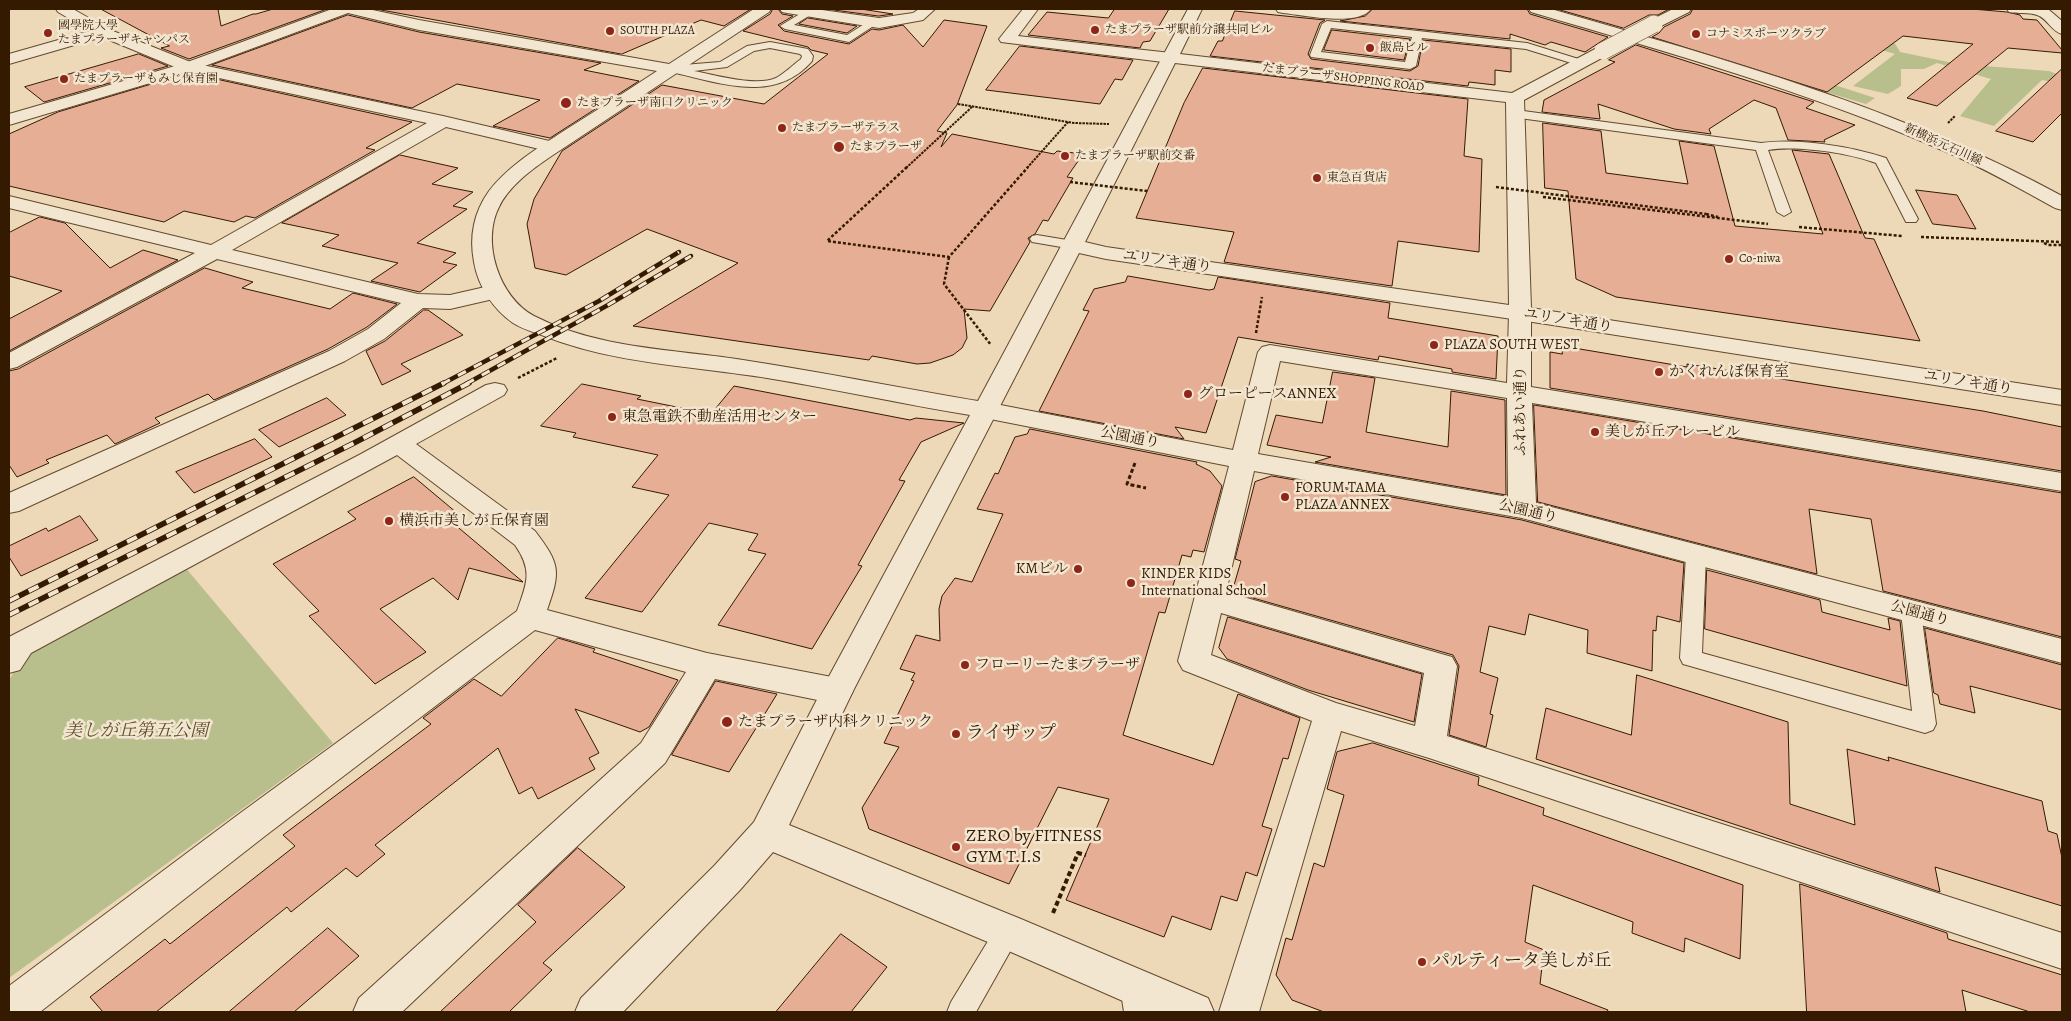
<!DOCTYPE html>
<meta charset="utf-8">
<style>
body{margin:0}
#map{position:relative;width:2071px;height:1021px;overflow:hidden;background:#edd8b7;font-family:Alegreya,serif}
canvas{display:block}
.frame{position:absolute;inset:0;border:10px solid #351a02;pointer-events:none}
</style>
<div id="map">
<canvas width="2071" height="1021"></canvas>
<div class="frame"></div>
</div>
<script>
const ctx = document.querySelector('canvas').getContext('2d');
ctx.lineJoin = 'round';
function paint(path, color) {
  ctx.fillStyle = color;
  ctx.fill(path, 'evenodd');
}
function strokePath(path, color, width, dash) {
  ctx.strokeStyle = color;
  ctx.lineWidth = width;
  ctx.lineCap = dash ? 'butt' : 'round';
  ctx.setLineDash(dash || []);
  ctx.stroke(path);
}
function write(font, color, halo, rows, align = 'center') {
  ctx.font = font + ' Alegreya,"Noto Serif JP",serif';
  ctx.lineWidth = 5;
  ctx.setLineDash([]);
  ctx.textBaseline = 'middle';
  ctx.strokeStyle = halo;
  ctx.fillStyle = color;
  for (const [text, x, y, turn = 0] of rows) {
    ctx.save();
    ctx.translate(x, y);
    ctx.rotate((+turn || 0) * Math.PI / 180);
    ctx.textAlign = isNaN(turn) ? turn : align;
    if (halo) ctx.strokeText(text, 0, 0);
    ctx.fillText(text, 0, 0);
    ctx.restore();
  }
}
const green = new Path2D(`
 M1831 32 1891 37 1900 52 1958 64 2049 71 2062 76V84L2042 80 1994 126 1960 116 1991 79 1937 63 1924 69H1901V86L1888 94 1853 86 1895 54 1848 40 1813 78 1875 98 1866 104 1765 74Z
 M184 566 333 743 9 978V680L18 665 41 643Z`);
const building = new Path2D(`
 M101 9H218L221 26 253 14H256L273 9H327L189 59 161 48 169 46Z
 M376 9H751L724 26 701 20 622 54Z
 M773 9H778L782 14 793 16 778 25 784 31 849 44 872 29 879 30 903 25 923 47 944 20 987 26 957 105 937 131 947 133 941 147 952 134 1054 154 1057 151 1083 154 1067 177 1073 178 1048 221 1043 220 1035 234 1028 238 1030 242 990 311 964 309 967 338 962 348 953 355 930 363 917 364 872 356 869 360 633 326 738 263 647 229 566 275 535 268 527 224 534 199 562 151 662 85 764 104 828 54 811 50 808 47 743 31 770 14Z
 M827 9H861L893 14 879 16Z
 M1115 9H1169L1150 41 1143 42 1140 48 1028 35 1047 12 1108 18Z
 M1373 9H1527L1530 14 1608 37 1585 52 1551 42 1545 45 1510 34V39L1340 21 1365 16Z
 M1557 9H1669L1658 15H1649L1624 28Z
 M1693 9H1972L2007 12 2020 15 2023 19 2037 20 2062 50V53L2008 48 1937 106 1907 98 1973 44 1903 36 1827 92 1652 37 1659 33 1664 27 1690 14Z
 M1235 11 1325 20 1320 23 1308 54 1311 59 1410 71 1418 66 1423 40 1511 49V72L1495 70V85L1469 82 1468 86 1210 56 1218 41H1222Z
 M348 15 419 32 601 63 584 70 639 81 550 138 493 126 540 100 457 84 412 108 212 65Z
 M808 18 857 26 847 33 799 24Z
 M1332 30 1410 39 1404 60 1324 50Z
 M1636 45 1814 102 1806 108 1855 125 1824 140 1825 142 1788 140 1776 108 1754 100 1709 129 1711 134 1674 129 1598 104 1600 119 1542 112 1544 100 1615 62 1609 60Z
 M1020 46 1133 60 1122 80 1115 79 1100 104 986 90Z
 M139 54 168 66 44 102 25 87Z
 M1203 68 1468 99 1464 156 1482 159 1479 252 1398 241 1392 286 1224 262 1234 232 1136 218 1184 103Z
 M2062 69V113L2033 142 1996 131Z
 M189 73 393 118 412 122 366 148 375 150 255 218 246 216 234 222 184 211 164 222 9 186V134L58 112Z
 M1543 123 1601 131 1606 173 1688 184 1679 141 1714 146 1735 226 1823 234 1792 150 1829 154 1865 238 1874 239 1920 341 1616 297 1576 279 1568 191 1545 188Z
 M400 155 458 168 432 184 473 192 453 206 467 209 417 243 456 253 443 262 457 265 420 292 371 281 398 263 322 246 339 235 282 223Z
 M1916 190 1957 195 1976 229 1933 224Z
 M40 217 65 223 110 268 143 250 178 260 9 351V319L62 291 9 276V233Z
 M205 268 253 282 242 288 330 309 353 293 397 304 367 327 328 349 214 400 208 394 155 418 160 423 115 444 107 435 46 460 49 463 17 477 9 465V371L18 369Z
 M1128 276 1209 290 1214 289 1218 277 1390 303 1388 318 1498 336 1496 379 1452 372V369L1379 356 1378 360 1238 337 1206 433 1175 427 1184 439 1039 411 1089 311 1083 310 1094 289 1125 282Z
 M424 310H428L463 335 401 364 411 371 382 385 366 351 385 341Z
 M1562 346 1687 367V364L1983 411 2062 427V471L1550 388V352L1562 354Z
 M1333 372 1375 378 1366 432 1448 447 1451 391 1505 400 1506 495 1315 462 1331 457 1267 445 1276 415 1322 423Z
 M582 384 641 396 637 399 711 414 734 386 910 420 916 418 964 423 921 442 899 480 905 481 858 565 862 566 812 649 718 625 766 554 748 550 758 534 709 523 642 612 585 598 669 495 632 487 658 455 573 437 576 433 541 426Z
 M327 398 346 415 279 447 259 430Z
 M1534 405 2062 493V637L1883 591 1871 519 1809 509 1817 574 1538 502Z
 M1030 429 1197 462 1196 464 1210 471 1222 486 1204 552 1193 550 1191 557 1182 555 1165 613 1159 612 1123 735 1213 765 1238 694 1300 718 1288 759 1283 758 1262 826 1272 829 1257 876 1246 872 1237 901 1221 896 1211 930 1172 916 1164 937 1066 900 1109 799 1058 787 1009 884 869 829 862 808 899 747 884 743 914 681 911 680 915 673 900 669 916 635 940 641 939 609 942 596 955 578 972 582 1003 514 977 509 995 473 998 474 1015 437 1027 434Z
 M255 439 272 457 194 493 176 472Z
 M1272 476 1522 520 1684 563 1680 622 1657 616 1656 631 1653 630 1652 671 1587 653 1588 630 1529 614 1525 635 1489 626 1480 672 1498 678 1490 714 1493 715 1486 747 1449 735 1459 666 1453 655 1232 592 1241 561 1235 559 1255 482Z
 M414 477 457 513 447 518 523 582 469 568 458 600 433 578 380 609 426 652 375 684 309 616 319 611 273 564 356 519 348 512Z
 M80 516 98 540 21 576 9 557V546L46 528 48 531Z
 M1707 570 1820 600 1822 612 1890 630 1888 618 1900 621 1907 686 1705 629Z
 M1228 617 1422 674 1414 722 1308 690 1227 659 1219 648Z
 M1925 628 2062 665V710L1970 686 1975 713 1940 704 1938 695 1934 693Z
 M558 638 595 649 593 652 678 680 649 727 640 732 575 709 599 753 589 758 595 769 538 799 532 787 519 794 498 748 375 845 385 854 357 877 346 868 291 912 287 907 156 1012H103L90 997 165 939 170 944 295 846 283 835 431 724 423 718 474 679 501 696Z
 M1637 675 1788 722 1790 804 1855 825 1847 749 1889 761 1888 757 2042 801 2048 831 2057 834 2062 858V906L1935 867 1940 892 1536 759 1546 708 1631 735Z
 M716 681 777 694 729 772 672 755Z
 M1373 743 1479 777 1478 785 1544 808 1543 815 1743 885 1740 959 1685 938 1684 952 1632 933 1633 922 1533 885 1525 942 1544 950 1540 984 1608 1010 1607 1012H1324L1292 1000 1276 975 1286 938 1292 940 1314 863 1324 867 1344 795 1327 789 1337 752Z
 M578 848 625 887 543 963 552 970 509 1012H440L536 922 518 905Z
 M1800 884 1947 933 1948 939 2062 975V1012H2030L1962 990 1966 1012H1807Z
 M328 928 359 956 294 1012H229Z
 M841 934 887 967 851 1012H776Z`);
const pathFar3 = new Path2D(`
 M958 104 1074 123 1109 124
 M1948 123 1955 116
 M906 168 973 106
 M1027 168 1068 122`);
const pathFar2 = new Path2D(`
 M907 167 827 241 949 257 1028 167
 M1543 197 1768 224
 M1706 214 1718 217
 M1799 227 1902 236
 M1921 237 2062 242
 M2044 243 2048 245H2062
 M949 257 944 284 991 345
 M1256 333 1262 297
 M518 378 557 358`);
const pathFar1 = new Path2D(`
 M1135 463 1127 484 1146 488`);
const path = new Path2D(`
 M1053 913 1078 853 1086 855`);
const service = new Path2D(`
 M808 9 813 12 812 14 794 25 847 35 869 21 873 20 878 23 849 42 785 29 780 26Z
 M1327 21 1527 43 1585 61 1587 63 1581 66 1526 49 1422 38 1416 66 1410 69 1311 57 1310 55 1322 24ZM1331 28 1412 37 1405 62 1321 52Z
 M770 42 808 49 813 56 812 61C774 105 718 82 671 72L665 69 671 66 720 62 747 46ZM770 48 800 54 802 56 801 59C793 65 785 73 776 78 756 87 715 75 694 71L727 67 754 51Z
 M1516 110 1761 143C1798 138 1850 146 1886 158L1918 219 1916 222H1906L1876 163C1849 153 1797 145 1768 150L1791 212 1784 216 1777 212 1756 150 1512 117 1510 114Z
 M1037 235 1073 241 1078 242 1080 245 1078 248 1073 249 1032 242 1030 239 1032 236Z
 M1696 548 1703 550 1706 555 1702 653 1912 711 1901 612 1904 607 1911 604 1918 607 1921 612 1936 724 1933 730 1925 733 1683 664 1680 658 1686 555 1689 550Z
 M1008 920 1017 923 1021 932 976 1012H947L951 1002 999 923Z
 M1133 973 1143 977 1146 986 1152 1012H1124L1120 986 1123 977Z`);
const minor = new Path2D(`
 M56 9H73L108 29 193 63 443 116 558 143 561 147 558 151 552 152 446 127 232 250 418 294 450 295 494 285 502 287 505 292 502 297 450 309 423 308 384 339 345 361 19 511 9 513V493L329 351 368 329 401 303 217 259 17 367 9 369V353L195 253 9 208V196L211 245 427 123 182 70 102 37 9 64V54L90 31 58 12Z
 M780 9H815L879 18 913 13 919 9H935L923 20 879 28 787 13 782 12Z
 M1023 9H1038L1018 36 1171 53 1177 55 1179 58 1177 61 1171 63 1001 42 999 39Z
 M1276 9H1371C1358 27 1303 15 1283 13L1278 12Z
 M2007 9H2048L2062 21V34C2051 31 2047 18 2037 15 2028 12 2018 14 2009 12Z
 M1520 307 1528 309 1531 314V387L2062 473V491L1532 403 1536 503 2062 639V663L1522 518 1254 471 1226 592 1452 657 1457 666 1447 736 2062 933V969L1429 758 1341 731 1259 1012H1219L1312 721 1183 670 1178 661 1229 466 985 418 976 415 973 410 976 405 985 402 1233 450 1258 352 1262 347 1270 345 1507 383 1509 314 1512 309ZM1280 361 1507 398 1508 497 1258 454ZM1221 613 1424 673 1415 726 1336 703 1211 655Z
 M495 383 504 385 507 390 504 395 416 444 535 531C560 564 561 571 547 610L707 653 837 678 848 682 853 691 848 700 837 704 715 679 665 763 402 1012H353L359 998 641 743 686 672 535 630 265 836 40 1012H9V986L239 814 517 611C527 583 533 571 515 545L397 455 31 653 20 670 9 673V637L361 454 486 385Z`);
const tertiary = new Path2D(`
 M332 9H368L419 20 669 64 754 9H771L769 12 550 157C531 170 509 186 499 207 481 242 499 297 534 316 598 349 673 349 743 360 822 372 900 388 978 401L1188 9H1202L1180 54 1512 93 1597 48H1609L1611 51 1609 54 1524 100 1531 308 2062 390V405L1546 324 1106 259 1079 253 853 691 789 825 1021 919 1208 998 1214 1012H1148L995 945 773 852 740 890 623 1012H575L581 998 714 866 754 822 826 682 970 415C902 404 835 389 767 378 692 366 615 364 544 336 534 332 522 329 513 323 493 309 478 286 474 262 469 236 474 212 489 191 510 164 541 146 570 127 599 109 628 90 657 71L419 30 348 13 194 70 9 125V114L182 64ZM1175 63 1506 102 1509 305 1106 247 1085 242Z
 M1529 9H1551C1727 60 1901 108 2062 196V210L2055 208C2019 188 1982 167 1944 151 1811 92 1670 53 1531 12Z
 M1673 9H1691L1689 12 1659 27H1649L1646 24 1649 21Z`);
const railFar1 = new Path2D(`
 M442 384 599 301 679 252
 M466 384 608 305 691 256`);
const rail = new Path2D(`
 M9 601 444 383
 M9 615 354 443 469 383`);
const pathBridge = new Path2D(`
 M1070 182 1147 191
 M1496 187 1706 214`);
const tertiaryBridge = new Path2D(`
 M1603 51 1654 24`);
const markers = [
 [1095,30,5,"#8f2418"],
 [610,31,5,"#8f2418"],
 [48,33,5,"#8f2418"],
 [1696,34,5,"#8f2418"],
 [1370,48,5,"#8f2418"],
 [64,79,5,"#8f2418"],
 [566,103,6,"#8f2418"],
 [782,128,5,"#8f2418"],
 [839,147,6,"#8f2418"],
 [1065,156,5,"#8f2418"],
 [1317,178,5,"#8f2418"],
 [1729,259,5,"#8f2418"],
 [1434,345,5,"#8f2418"],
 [1659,372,5,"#8f2418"],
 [1188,394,5,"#8f2418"],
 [612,417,5,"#8f2418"],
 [1595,432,5,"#8f2418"],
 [1285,497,5,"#8f2418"],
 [389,521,5,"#8f2418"],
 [1078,569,5,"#8f2418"],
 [1131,583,5,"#8f2418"],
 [965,665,5,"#8f2418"],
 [727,722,6,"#8f2418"],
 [956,734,5,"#8f2418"],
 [956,847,5,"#8f2418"],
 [1422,962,5,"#8f2418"]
];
const farPoinames = [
 ["國學院大學",58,26],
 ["たまプラーザキャンパス",58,40],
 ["たまプラーザ駅前分譲共同ビル",1105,30],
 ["SOUTH PLAZA",620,31],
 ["コナミスポーツクラブ",1706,34],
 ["飯島ビル",1380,48],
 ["たまプラーザもみじ保育園",74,79],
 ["たまプラーザ南口クリニック",577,103],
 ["たまプラーザテラス",792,128],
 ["たまプラーザ",850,147],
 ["たまプラーザ駅前交番",1075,156],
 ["東急百貨店",1327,178],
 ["Co-niwa",1739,259]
];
const farStreetnames = [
 ["たまプラーザSHOPPING ROAD",1343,78,7],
 ["新横浜元石川線",1943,145,24]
];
const streetNames = [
 ["ユリノキ通り",1167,262,8],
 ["ユリノキ通り",1568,321,9],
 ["ユリノキ通り",1968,383,9],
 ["ふれあい通り",1521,411,-90],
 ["公園通り",1130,438,11],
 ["公園通り",1528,512,13],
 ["公園通り",1920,614,15]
];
const poiNames = [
 ["PLAZA SOUTH WEST",1444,345],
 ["かくれんぼ保育室",1669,372],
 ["グローピースANNEX",1198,394],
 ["東急電鉄不動産活用センター",622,417],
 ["美しが丘アレービル",1605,432],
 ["FORUM TAMA",1295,488],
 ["PLAZA ANNEX",1295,505],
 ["横浜市美しが丘保育園",399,521],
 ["KMビル",1068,569,"right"],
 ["KINDER KIDS",1141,574],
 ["International School",1141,591],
 ["フローリーたまプラーザ",975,665],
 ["たまプラーザ内科クリニック",738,722]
];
const nearParknames = [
 ["美しが丘第五公園",136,732]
];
const nearPoinames = [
 ["ライザップ",966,734],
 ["ZERO by FITNESS",966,837],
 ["GYM T.I.S",966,858],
 ["パルティータ美しが丘",1432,962]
];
paint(green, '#b9be8d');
paint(building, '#e6ae94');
strokePath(building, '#351a02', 1);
strokePath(service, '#634a2f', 2);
strokePath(minor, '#634a2f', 2);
strokePath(tertiary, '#634a2f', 2);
strokePath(pathFar3, '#351a02', 2, [2.5, 1]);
strokePath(pathFar2, '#351a02', 2.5, [3, 2]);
strokePath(pathFar1, '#351a02', 3, [4, 2.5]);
strokePath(path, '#351a02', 4, [5, 3]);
paint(service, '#f3e6d0');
paint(minor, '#f3e6d0');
paint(tertiary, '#f3e6d0');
strokePath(railFar1, '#351a02', 4.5);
strokePath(rail, '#351a02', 5.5);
strokePath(railFar1, '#f3e6d0', 3, [9]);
strokePath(rail, '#f3e6d0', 4, [11]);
strokePath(tertiaryBridge, '#634a2f', 18, []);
strokePath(pathBridge, '#351a02', 2.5, [3, 2]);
strokePath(tertiaryBridge, '#f3e6d0', 17);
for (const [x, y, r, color] of markers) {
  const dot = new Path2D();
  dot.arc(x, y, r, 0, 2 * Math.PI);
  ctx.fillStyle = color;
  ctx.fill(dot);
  strokePath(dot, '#f3e6d0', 2);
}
write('12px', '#351a02', '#f3e6d0', farPoinames, 'left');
write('12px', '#351a02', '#f3e6d0', farStreetnames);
write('15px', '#351a02', '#f3e6d0', streetNames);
write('15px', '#351a02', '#f3e6d0', poiNames, 'left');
write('italic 18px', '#5d4b2c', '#f3e6d0', nearParknames);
write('18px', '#351a02', '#f3e6d0', nearPoinames, 'left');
</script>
